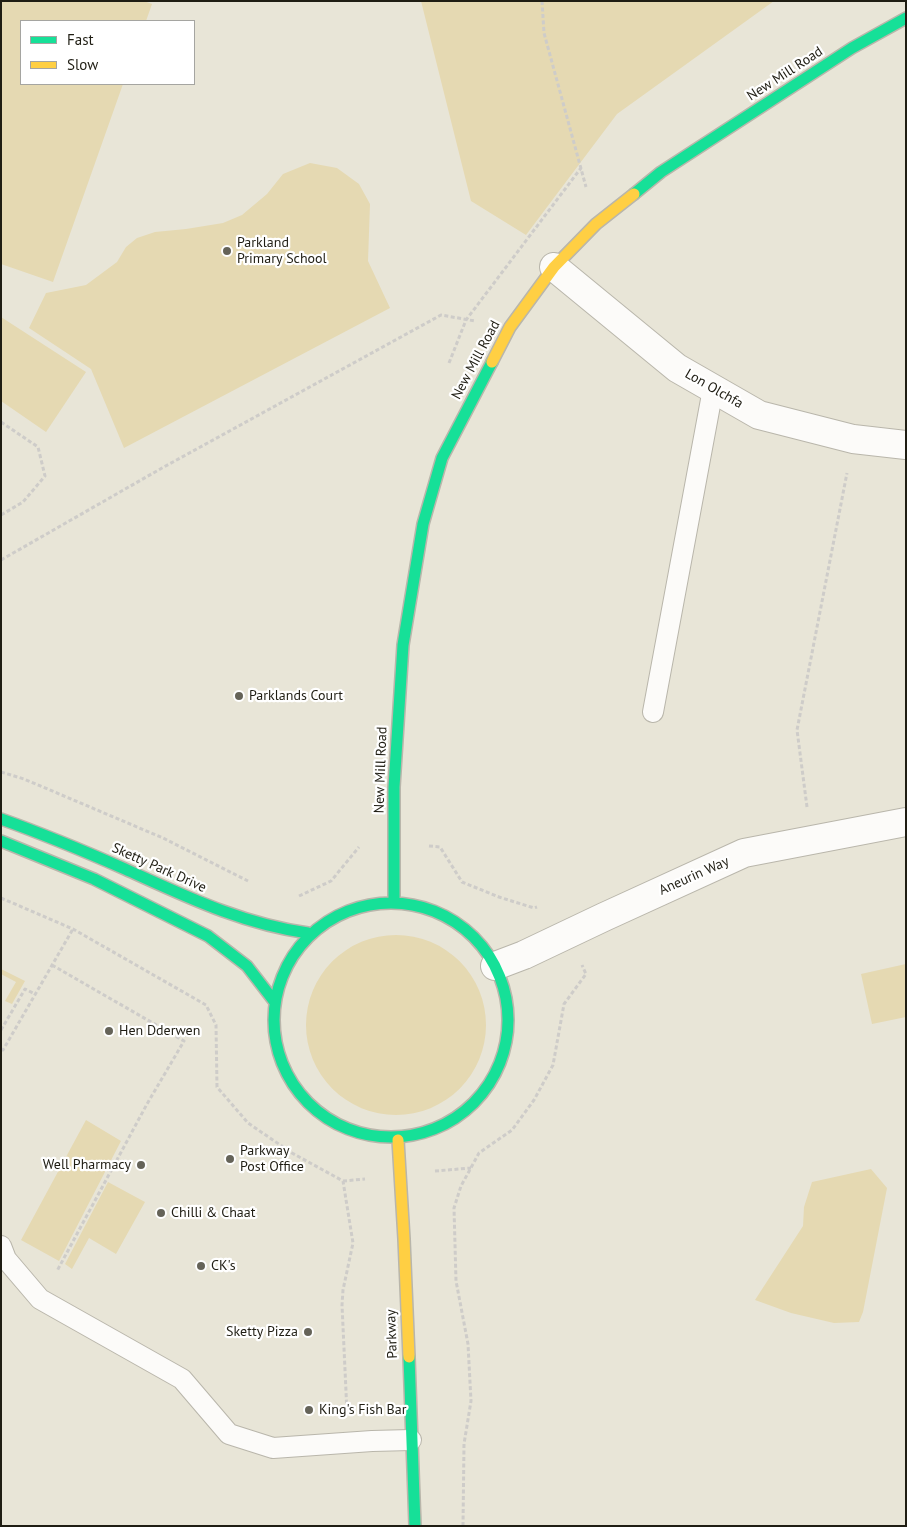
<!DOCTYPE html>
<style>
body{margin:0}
#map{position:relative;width:907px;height:1527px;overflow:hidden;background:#e8e5d7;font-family:"PT Sans",sans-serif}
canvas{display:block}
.frame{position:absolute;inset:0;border:2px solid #1f1d13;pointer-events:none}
.legend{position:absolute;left:20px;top:20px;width:175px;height:65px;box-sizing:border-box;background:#fff;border:1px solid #a5a5a1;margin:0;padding:6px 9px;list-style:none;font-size:15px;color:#1f1d13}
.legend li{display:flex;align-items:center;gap:10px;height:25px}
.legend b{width:25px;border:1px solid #a5a5a1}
</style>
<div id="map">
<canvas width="907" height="1527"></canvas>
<div class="frame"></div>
<ul class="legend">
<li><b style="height:6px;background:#16e098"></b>Fast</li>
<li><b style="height:6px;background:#ffcf43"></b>Slow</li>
</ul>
</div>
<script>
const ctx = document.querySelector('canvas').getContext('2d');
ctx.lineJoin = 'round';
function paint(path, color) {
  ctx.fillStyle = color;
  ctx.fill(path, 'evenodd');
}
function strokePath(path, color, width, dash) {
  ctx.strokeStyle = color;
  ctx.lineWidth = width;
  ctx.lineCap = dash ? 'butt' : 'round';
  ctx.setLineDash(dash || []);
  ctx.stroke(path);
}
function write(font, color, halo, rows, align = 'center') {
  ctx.font = font + ' "PT Sans",sans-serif';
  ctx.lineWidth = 4.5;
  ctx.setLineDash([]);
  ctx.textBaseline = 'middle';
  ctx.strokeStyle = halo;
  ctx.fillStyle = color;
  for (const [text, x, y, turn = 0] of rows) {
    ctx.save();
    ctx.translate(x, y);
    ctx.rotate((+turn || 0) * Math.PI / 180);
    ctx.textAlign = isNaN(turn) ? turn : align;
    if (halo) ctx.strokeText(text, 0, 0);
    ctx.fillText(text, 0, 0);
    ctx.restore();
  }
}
const green = new Path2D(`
 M1 1H144L152 4 146 21H21V84H123L53 282 1 264Z
 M421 1H774L617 114 526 235 471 201Z
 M310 163 337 168 359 184 370 204 368 261 390 308 124 448 91 369 29 328 46 293 86 285 117 262 126 247 137 238 155 232 186 229 223 223 242 215 267 194 283 174Z
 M1 317 86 372 46 432 1 401Z
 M306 1025a90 90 0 1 1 180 0a90 90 0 1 1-180 0Z
 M906 964V1017L872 1024 861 974Z
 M1 969 25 981 12 1004 5 1001 16 982 1 974Z
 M86 1120 121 1141 59 1261 21 1240Z
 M871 1169 887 1188 863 1312 859 1322 834 1323 791 1313 755 1300 803 1226 804 1207 812 1182Z
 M108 1182 145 1202 116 1254 89 1238 72 1269 65 1264Z`);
const path = new Path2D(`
 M542 1 544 33 586 187
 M449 363 466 320 581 168
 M1 422 38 447 45 476 23 502 1 515
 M1 560 162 468 441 315 475 321
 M1 772 24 779 163 838 248 881
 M807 807 797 730 847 473
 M429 846 440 847 462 882 499 897 534 908 537 907
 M299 896 331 881 359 847
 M1 898 73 929 206 1005 216 1025 217 1087 248 1123 292 1153 343 1181 353 1243 343 1290 342 1305 347 1413
 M52 965 184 1041 147 1104 57 1271
 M1 1030 25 989 35 994
 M1 1050H3L73 929
 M435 1171 471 1168
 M343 1181 365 1179
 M463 1526 464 1444 471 1401 468 1344 456 1281 454 1208 461 1186 479 1153 512 1130 534 1100 553 1065 564 1004 586 974 582 965`);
const lane = new Path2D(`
 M653 712 713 389
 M1 1246 6 1259 40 1299 182 1379 229 1434 273 1448 372 1441 411 1440`);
const street = new Path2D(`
 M554 267 677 368 759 415 853 439 906 445
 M495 966 524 955 604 917 744 853 906 822`);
const fast = new Path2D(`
 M634 194 661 172 852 48 906 18
 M1 819C43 834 84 851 125 869 185 896 242 924 308 933
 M1 841 94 879 208 936 247 966 274 1001
 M274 1020a117 117 0 1 1 234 0a117 117 0 1 1-234 0Z
 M394 903V787L403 645 423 524 442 458 492 362
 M409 1357 415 1526`);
const slow = new Path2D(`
 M492 362 510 327 554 267 596 224 634 194
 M398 1140 404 1239 409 1357`);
const markers = [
 [227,251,5,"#656358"],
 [239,696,5,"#656358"],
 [109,1031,5,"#656358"],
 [230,1159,5,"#656358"],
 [141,1165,5,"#656358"],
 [161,1213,5,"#656358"],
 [201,1266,5,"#656358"],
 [308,1332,5,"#656358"],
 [309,1410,5,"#656358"]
];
const streetNames = [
 ["New Mill Road",785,74,-33],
 ["New Mill Road",476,360,-62],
 ["Lon Olchfa",714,389,30],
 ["New Mill Road",381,770,-88],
 ["Sketty Park Drive",159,868,24],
 ["Aneurin Way",694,876,-24],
 ["Parkway",392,1334,-92]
];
const poiNames = [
 ["Parkland",237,243],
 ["Primary School",237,259],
 ["Parklands Court",249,696],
 ["Hen Dderwen",119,1031],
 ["Parkway",240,1151],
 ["Post Office",240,1167],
 ["Well Pharmacy",131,1165,"right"],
 ["Chilli & Chaat",171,1213],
 ["CK's",211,1266],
 ["Sketty Pizza",298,1332,"right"],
 ["King's Fish Bar",319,1410]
];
paint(green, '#e5d9b2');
strokePath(lane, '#b9b6ab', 22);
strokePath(street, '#b9b6ab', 30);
strokePath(fast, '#b9b6ab', 14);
strokePath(slow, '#b9b6ab', 14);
strokePath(path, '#ceccc9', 3, [4, 2.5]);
strokePath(lane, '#fcfbf9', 20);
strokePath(street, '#fcfbf9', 28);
strokePath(fast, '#16e098', 11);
strokePath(slow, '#ffcf43', 11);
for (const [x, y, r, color] of markers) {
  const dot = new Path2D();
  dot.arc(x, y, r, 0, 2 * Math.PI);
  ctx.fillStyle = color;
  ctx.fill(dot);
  strokePath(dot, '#fff', 2);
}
write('14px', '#1f1d13', '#fff', streetNames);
write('14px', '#1f1d13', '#fff', poiNames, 'left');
</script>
